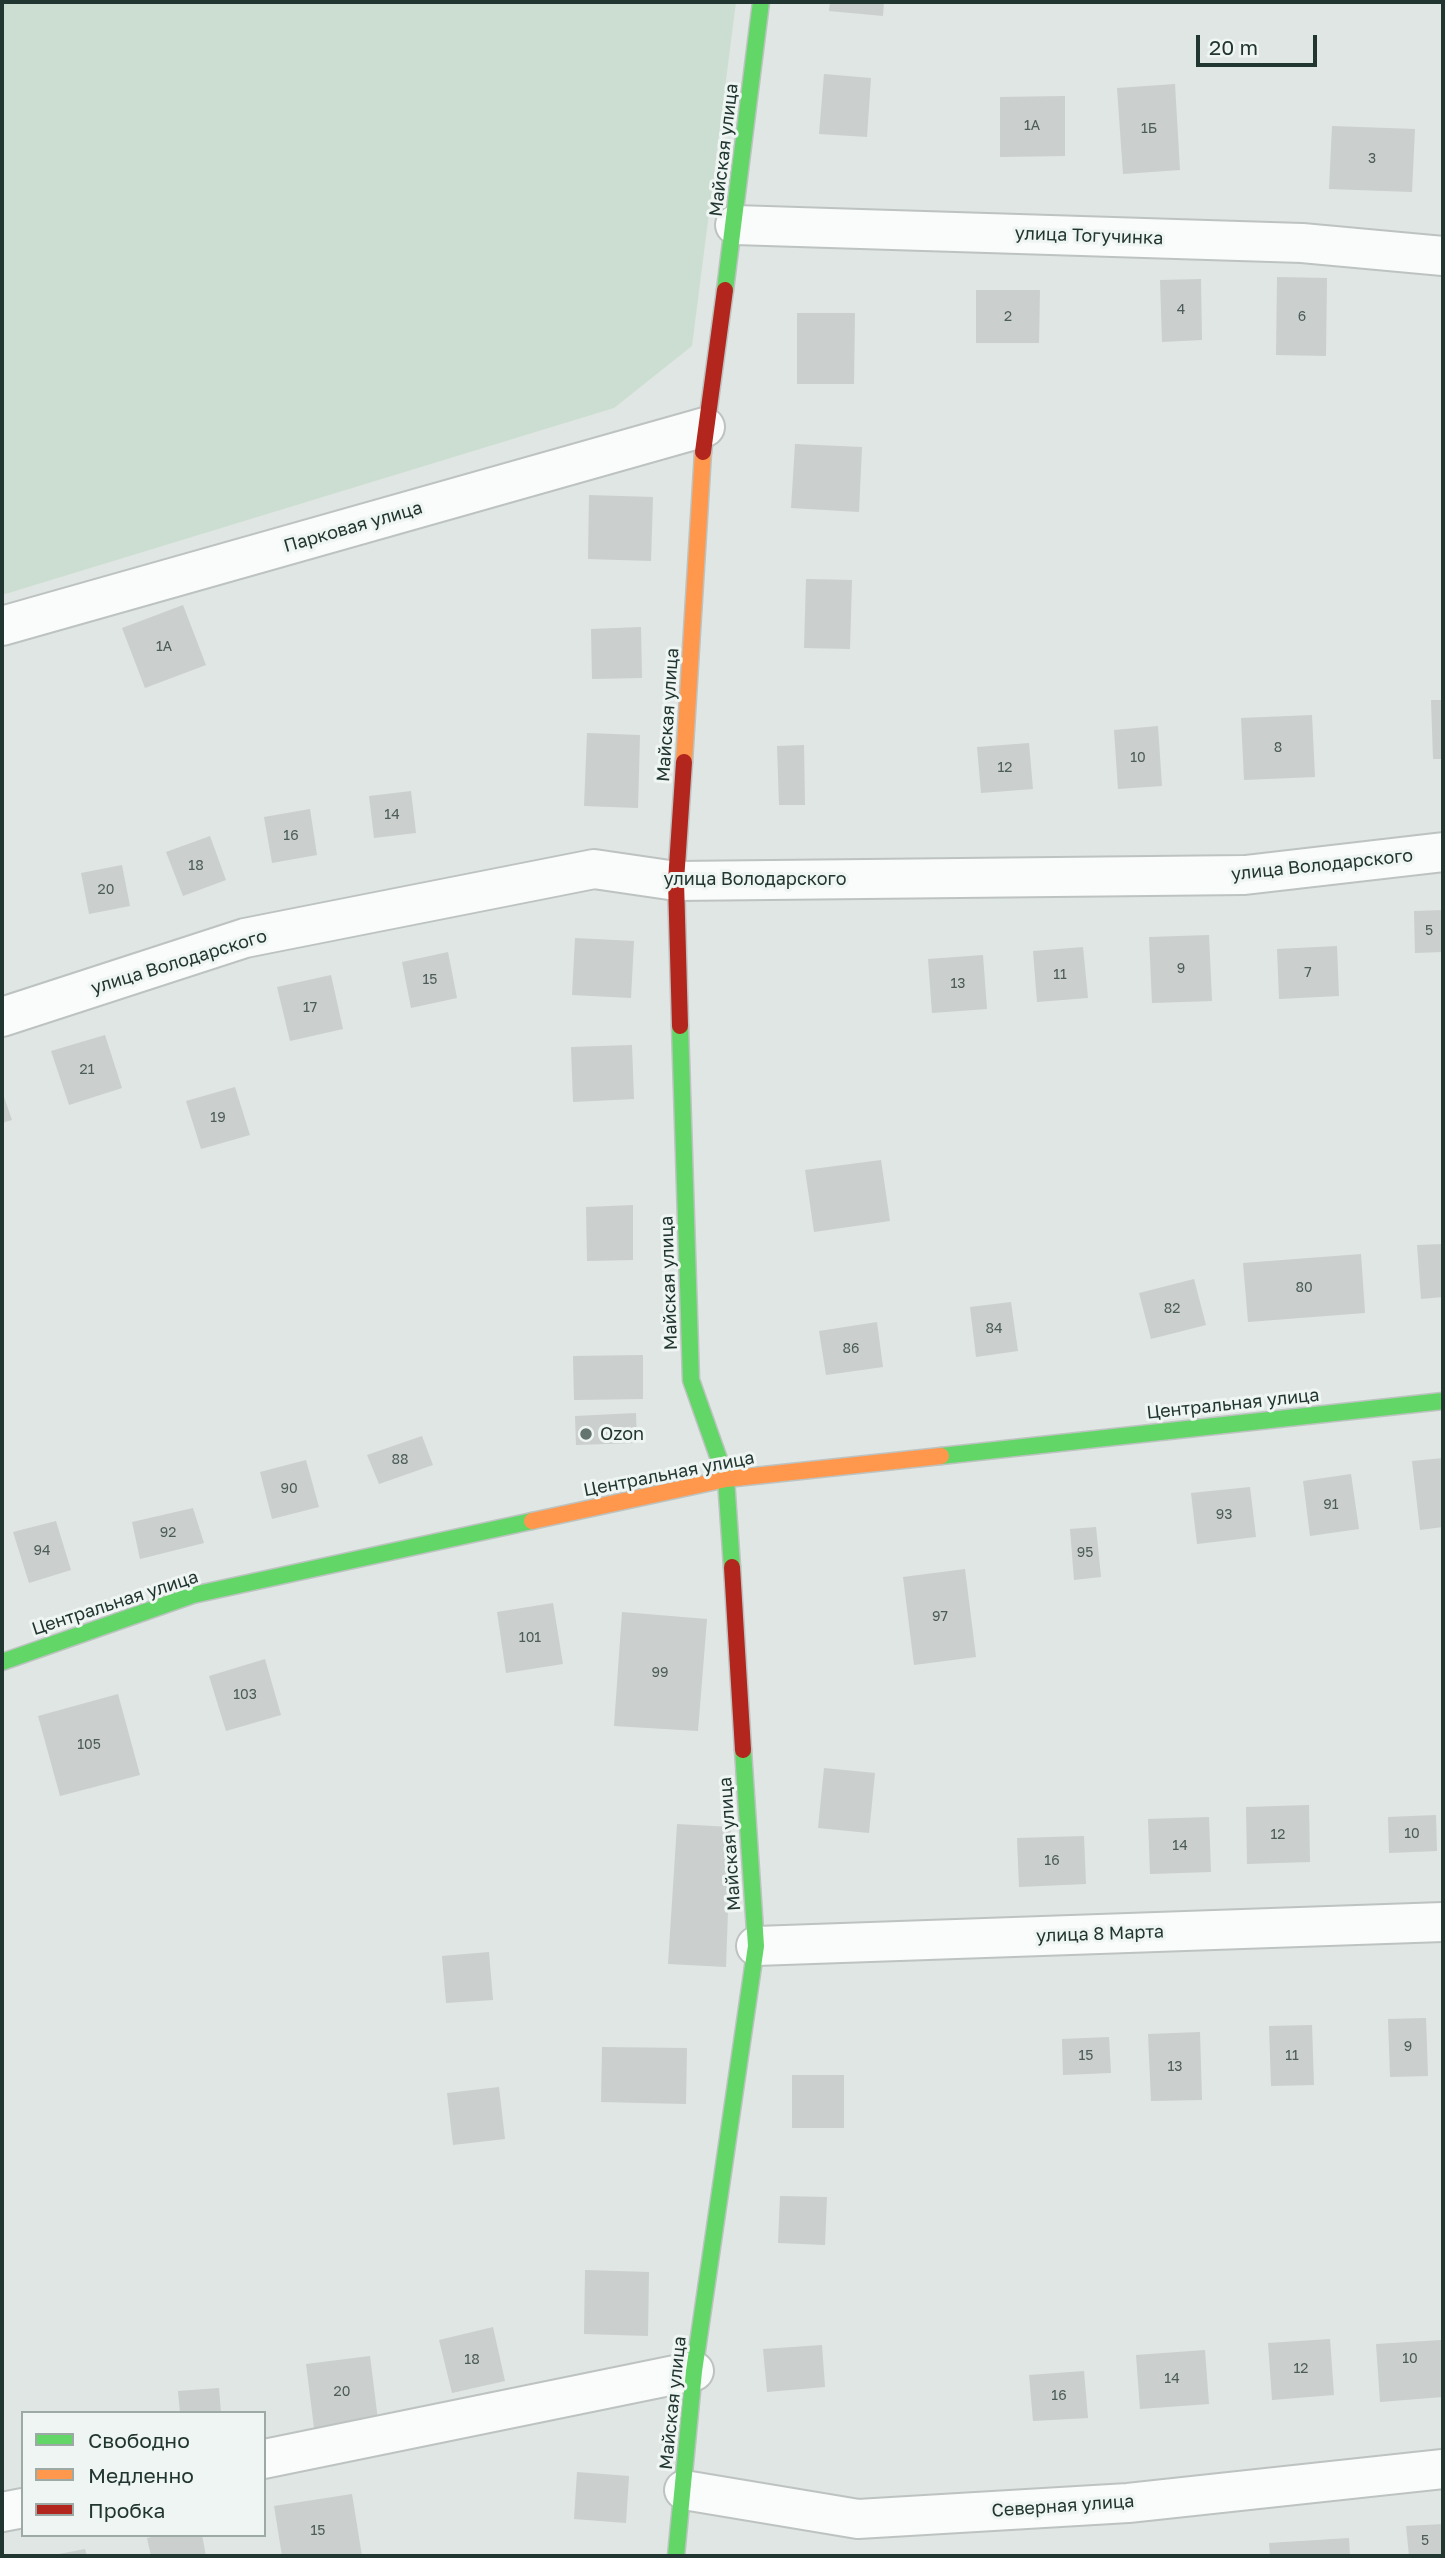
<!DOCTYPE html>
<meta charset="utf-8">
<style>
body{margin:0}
#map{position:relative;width:1445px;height:2558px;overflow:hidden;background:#e0e6e3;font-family:"Golos Text",sans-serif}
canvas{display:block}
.frame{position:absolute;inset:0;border:4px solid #223631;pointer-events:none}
.legend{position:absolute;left:21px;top:2411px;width:245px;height:126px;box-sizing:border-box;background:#eef5f2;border:2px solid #9ca9a5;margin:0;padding:9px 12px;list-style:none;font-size:21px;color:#223631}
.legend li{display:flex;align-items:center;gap:14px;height:35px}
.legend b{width:35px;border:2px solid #9ca9a5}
.scale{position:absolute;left:1196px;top:35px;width:121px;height:32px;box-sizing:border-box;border:4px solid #223631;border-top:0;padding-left:9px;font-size:21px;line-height:24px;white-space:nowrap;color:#223631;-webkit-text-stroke:5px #eef5f2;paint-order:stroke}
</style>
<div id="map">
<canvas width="1445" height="2558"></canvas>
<div class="frame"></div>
<ul class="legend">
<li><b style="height:9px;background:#63d668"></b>Свободно</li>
<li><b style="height:9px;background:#ff974d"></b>Медленно</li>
<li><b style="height:9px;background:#b3261e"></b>Пробка</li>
</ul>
<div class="scale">20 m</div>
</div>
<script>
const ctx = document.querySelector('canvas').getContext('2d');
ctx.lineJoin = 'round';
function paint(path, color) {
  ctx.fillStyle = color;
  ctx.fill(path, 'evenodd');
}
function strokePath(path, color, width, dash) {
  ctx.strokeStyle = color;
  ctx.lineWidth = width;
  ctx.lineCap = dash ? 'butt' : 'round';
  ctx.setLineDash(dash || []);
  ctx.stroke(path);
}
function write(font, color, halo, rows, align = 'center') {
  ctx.font = font + ' "Golos Text",sans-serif';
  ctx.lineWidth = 6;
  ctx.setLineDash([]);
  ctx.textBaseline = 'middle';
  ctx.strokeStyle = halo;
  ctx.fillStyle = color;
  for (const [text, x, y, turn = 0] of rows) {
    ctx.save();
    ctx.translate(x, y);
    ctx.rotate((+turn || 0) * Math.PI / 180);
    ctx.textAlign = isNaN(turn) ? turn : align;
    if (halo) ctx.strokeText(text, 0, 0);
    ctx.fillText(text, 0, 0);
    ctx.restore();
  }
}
const green = new Path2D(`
 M2 2H736L692 346 614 408 2 595Z`);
const building = new Path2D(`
 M830 2H884L883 16 829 11Z
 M824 74 871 78 867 137 819 134Z
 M1175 84 1180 170 1123 174 1117 88Z
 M1065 96V156L1000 157V97Z
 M1332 126 1415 129 1412 192 1329 189Z
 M1277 277 1327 278 1326 356 1276 355Z
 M1201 279 1202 340 1162 342 1160 280Z
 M976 290H1040L1039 343H976Z
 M797 313H855L854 384H797Z
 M795 444 862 447 859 512 791 508Z
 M589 495 653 497 651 561 588 559Z
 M806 579 852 580 850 649 804 648Z
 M183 605 206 665 145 688 122 628Z
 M641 627 642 678 592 679 591 629Z
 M1431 700H1443V759H1433Z
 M1312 715 1315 777 1244 780 1241 718Z
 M1158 726 1162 786 1118 789 1114 730Z
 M587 733 640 735 638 808 584 806Z
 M1029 743 1033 789 981 793 977 747Z
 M804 745 805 805H779L777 746Z
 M411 791 416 833 374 838 369 796Z
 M310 809 317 855 272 863 264 817Z
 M210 836 226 880 183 896 166 852Z
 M122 865 130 906 89 914 81 873Z
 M1443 910V952L1415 953 1414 911Z
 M1209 935 1212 1001 1152 1003 1149 937Z
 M575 938 634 941 631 998 572 995Z
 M1337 946 1339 996 1279 999 1277 949Z
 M1083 947 1088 998 1037 1002 1033 951Z
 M448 952 457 998 411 1008 402 962Z
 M983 955 987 1009 932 1013 928 959Z
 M331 975 343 1029 290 1041 277 987Z
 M105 1035 122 1088 69 1105 51 1051Z
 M632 1045 634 1099 573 1102 571 1047Z
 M235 1087 250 1135 201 1149 186 1101Z
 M2 1091 12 1120 2 1123Z
 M881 1160 890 1221 814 1232 805 1170Z
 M633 1205V1260L587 1261 586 1207Z
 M1443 1244V1297L1421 1299 1417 1245Z
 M1361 1254 1365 1313 1248 1322 1243 1263Z
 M1194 1279 1206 1325 1151 1339 1139 1293Z
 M1011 1302 1018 1351 976 1357 970 1307Z
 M877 1322 883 1367 826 1375 819 1331Z
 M643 1355V1399L574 1400 573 1356Z
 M636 1413 637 1443 576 1445 575 1416Z
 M422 1436 433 1465 379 1484 367 1455Z
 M1443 1458V1527L1420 1530 1412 1461Z
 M306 1460 319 1507 272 1519 260 1472Z
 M1351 1474 1359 1529 1310 1536 1303 1481Z
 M1250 1487 1256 1537 1197 1544 1191 1493Z
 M193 1508 204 1543 140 1559 132 1522Z
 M56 1521 71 1570 29 1583 13 1532Z
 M1096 1527 1101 1577 1074 1580 1070 1529Z
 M965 1569 976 1657 914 1665 903 1577Z
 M553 1603 563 1664 506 1673 497 1612Z
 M622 1612 707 1619 698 1731 614 1726Z
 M265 1659 281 1715 226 1731 209 1676Z
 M118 1694 140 1775 60 1796 38 1716Z
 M824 1768 875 1773 869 1833 818 1828Z
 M1309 1805 1310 1862 1247 1864 1246 1807Z
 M1436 1815 1437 1851 1389 1853 1388 1817Z
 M1209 1817 1211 1872 1150 1874 1148 1819Z
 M677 1824 731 1827 726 1967 668 1964Z
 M1084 1836 1086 1884 1019 1887 1017 1838Z
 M489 1952 493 2000 446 2003 442 1956Z
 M1426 2018 1428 2076 1390 2077 1388 2019Z
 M1312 2025 1314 2085 1271 2086 1269 2026Z
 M1200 2032 1202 2100 1151 2101 1148 2034Z
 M1109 2037 1111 2073 1063 2075 1062 2039Z
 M602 2047 687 2048 686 2104 601 2102Z
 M792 2075H844V2128H792Z
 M499 2087 505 2139 453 2145 447 2093Z
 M780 2196 827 2197 825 2245 778 2243Z
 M585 2270 649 2272 648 2336 584 2334Z
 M493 2327 505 2381 452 2393 439 2340Z
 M1330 2339 1334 2395 1272 2400 1268 2343Z
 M1441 2340 1443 2397 1380 2402 1376 2344Z
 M822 2345 825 2387 767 2392 763 2349Z
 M1205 2350 1209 2404 1140 2409 1136 2355Z
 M370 2356 378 2420 314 2428 306 2364Z
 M1084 2371 1088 2418 1033 2421 1029 2375Z
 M219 2388 221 2413H180L178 2391Z
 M577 2472 629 2476 626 2523 574 2519Z
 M352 2494 362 2556H282L274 2506Z
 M1443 2524V2556H1409L1406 2526Z
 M162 2535H202L206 2556H151L147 2538Z
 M1349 2538 1350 2556H1270L1269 2543Z
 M85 2549 87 2556H54V2555Z`);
const street = new Path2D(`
 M735 225 1302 243 1443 256
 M2 626 705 427
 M2 1017 245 938 594 869 676 881 1245 875 1443 852
 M756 1946 1443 1922
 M264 2459 694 2371
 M684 2490 858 2519 1128 2503 1443 2469
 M2 2512 23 2508`);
const fast = new Path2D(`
 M725 290 761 2
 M680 1026 691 1380 726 1479 732 1567
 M941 1456 1443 1401
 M2 1662 193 1595 532 1521
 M676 2556 694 2371 756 1946 743 1750`);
const slow = new Path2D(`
 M684 762 703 452
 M532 1521 726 1479 941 1456`);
const jam = new Path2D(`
 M703 452 725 290
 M680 1026 676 881 684 762
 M732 1567 743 1750`);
const markers = [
 [586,1434,7,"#64746f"]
];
const numberNames = [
 ["1А",1032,126],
 ["1Б",1149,129],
 ["3",1372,159],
 ["4",1181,310],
 ["2",1008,317],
 ["6",1302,317],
 ["1А",164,647],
 ["8",1278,748],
 ["10",1138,758],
 ["12",1005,768],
 ["14",392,815],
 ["16",291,836],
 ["18",196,866],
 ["20",106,890],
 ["5",1429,931],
 ["9",1181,969],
 ["7",1308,973],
 ["11",1060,975],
 ["15",430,980],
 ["13",958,984],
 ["17",310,1008],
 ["21",87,1070],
 ["19",218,1118],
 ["80",1304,1288],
 ["82",1172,1309],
 ["84",994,1329],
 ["86",851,1349],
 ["88",400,1460],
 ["90",289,1489],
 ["91",1331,1505],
 ["93",1224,1515],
 ["92",168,1533],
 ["94",42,1551],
 ["95",1085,1553],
 ["97",940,1617],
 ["101",530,1638],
 ["99",660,1673],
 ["103",245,1695],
 ["105",89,1745],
 ["10",1412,1834],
 ["12",1278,1835],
 ["14",1180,1846],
 ["16",1052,1861],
 ["9",1408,2047],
 ["15",1086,2056],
 ["11",1292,2056],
 ["13",1175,2067],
 ["10",1410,2359],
 ["18",472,2360],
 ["12",1301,2369],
 ["14",1172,2379],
 ["20",342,2392],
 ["16",1059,2396],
 ["15",318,2531],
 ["5",1425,2541]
];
const streetNames = [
 ["Майская улица",724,150,-83],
 ["улица Тогучинка",1089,236,2],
 ["Парковая улица",353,527,-16],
 ["Майская улица",668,715,-86],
 ["улица Володарского",1322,865,-6],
 ["улица Володарского",755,879],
 ["улица Володарского",179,962,-17],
 ["Майская улица",669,1283,-92],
 ["Центральная улица",1233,1404,-6],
 ["Центральная улица",669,1474,-11],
 ["Центральная улица",115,1603,-18],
 ["Майская улица",730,1844,-94],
 ["улица 8 Марта",1100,1934,-2],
 ["Майская улица",673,2403,-84],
 ["Северная улица",1063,2506,-4]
];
const poiNames = [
 ["Ozon",600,1434]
];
paint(green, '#cbded1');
paint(building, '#cbcfce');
strokePath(street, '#bdc3c0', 42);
strokePath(fast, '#bdc3c1', 19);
strokePath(slow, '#bdc3c1', 19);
strokePath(jam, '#bdc3c1', 19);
strokePath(street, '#fafbfb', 38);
strokePath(fast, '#63d668', 16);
strokePath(slow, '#ff974d', 16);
strokePath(jam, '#b3261e', 16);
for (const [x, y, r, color] of markers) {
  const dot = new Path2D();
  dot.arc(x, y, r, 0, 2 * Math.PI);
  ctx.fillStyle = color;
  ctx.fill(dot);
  strokePath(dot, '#eef5f2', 2.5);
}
write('14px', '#4c5c58', null, numberNames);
write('18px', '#223631', '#eef5f2', streetNames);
write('18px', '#223631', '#eef5f2', poiNames, 'left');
</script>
